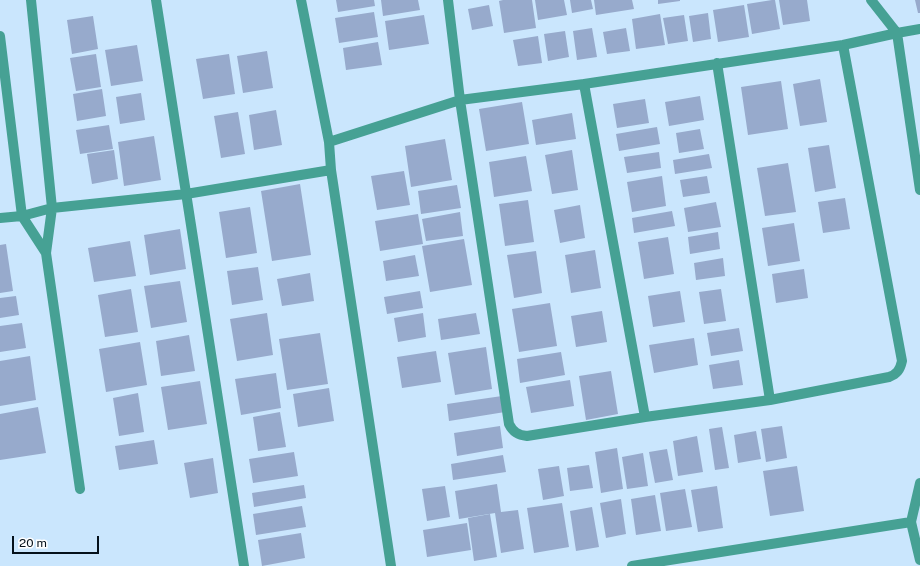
<!DOCTYPE html>
<style>
body{margin:0}
#map{position:relative;width:920px;height:566px;overflow:hidden;background:#cae6fd;font-family:"Public Sans",sans-serif}
canvas{display:block}
.scale{position:absolute;left:12px;top:536px;width:87px;height:18px;box-sizing:border-box;border:2px solid #05111b;border-top:0;padding-left:5px;font-size:12px;line-height:14px;white-space:nowrap;color:#05111b;-webkit-text-stroke:3px #fff;paint-order:stroke}
</style>
<div id="map">
<canvas width="920" height="566"></canvas>
<div class="scale">20 m</div>
</div>
<script>
const ctx = document.querySelector('canvas').getContext('2d');
ctx.lineJoin = 'round';
function paint(path, color) {
  ctx.fillStyle = color;
  ctx.fill(path, 'evenodd');
}
function strokePath(path, color, width, dash) {
  ctx.strokeStyle = color;
  ctx.lineWidth = width;
  ctx.lineCap = dash ? 'butt' : 'round';
  ctx.setLineDash(dash || []);
  ctx.stroke(path);
}
const building = new Path2D(`
 M336 0H374L375 6 338 12Z
 M381 0H418L420 10 383 16Z
 M503 0H532L536 28 504 33 499 1Z
 M535 0H564L567 15 538 20Z
 M570 0H591L593 9 572 13Z
 M594 0H632L634 9 596 15Z
 M658 0H680V1L658 4Z
 M772 0H775L780 29 752 34 747 4Z
 M779 0H807L810 21 783 25Z
 M915 0H920V13H918Z
 M489 5 493 26 472 30 468 9Z
 M744 5 749 37 718 42 713 10Z
 M374 12 378 37 339 43 335 18Z
 M708 13 711 39 693 42 689 16Z
 M660 14 665 45 636 49 632 19Z
 M424 15 429 44 389 50 385 21Z
 M684 15 688 41 668 44 663 18Z
 M93 16 98 49 72 54 67 20Z
 M592 28 597 57 577 60 573 31Z
 M626 28 630 51 607 54 603 32Z
 M565 31 569 57 548 61 544 34Z
 M538 36 542 63 518 66 513 40Z
 M378 42 382 65 346 70 343 48Z
 M137 45 143 81 111 86 105 50Z
 M267 51 273 88 243 93 237 56Z
 M96 54 101 87 76 91 70 58Z
 M229 54 235 94 203 99 196 59Z
 M820 79 827 122 800 126 793 84Z
 M781 81 788 129 748 135 741 87Z
 M102 89 106 116 77 121 73 94Z
 M141 93 145 120 120 124 116 97Z
 M700 96 704 120 669 126 665 102Z
 M645 99 649 123 617 128 613 104Z
 M522 102 529 144 486 151 479 109Z
 M276 110 282 145 254 150 249 115Z
 M238 112 245 154 221 158 214 116Z
 M572 113 576 139 536 145 532 120Z
 M109 125 113 149 80 154 76 130Z
 M657 127 660 144 619 151 616 134Z
 M700 129 704 149 679 153 676 133Z
 M154 136 161 180 124 186 118 142Z
 M445 139 452 180 411 187 405 146Z
 M829 145 836 188 815 192 808 148Z
 M114 150 118 179 92 184 87 154Z
 M572 150 578 190 552 194 545 155Z
 M659 152 661 168 627 173 624 157Z
 M709 154 712 168 675 174 673 160Z
 M526 156 532 191 494 197 489 162Z
 M788 163 796 212 765 216 757 168Z
 M404 171 410 205 377 210 371 176Z
 M662 176 666 206 632 212 627 182Z
 M707 176 710 193 683 197 680 180Z
 M300 184 311 255 272 261 261 191Z
 M457 185 461 208 421 214 418 191Z
 M845 198 850 229 823 233 818 202Z
 M528 200 534 242 505 246 499 204Z
 M716 202 721 227 688 232 684 208Z
 M580 205 585 238 560 243 554 210Z
 M250 207 257 253 226 258 219 212Z
 M672 211 675 226 634 233 632 218Z
 M460 212 463 236 426 241 422 219Z
 M418 214 423 244 380 251 375 221Z
 M794 223 800 261 768 266 762 228Z
 M180 229 186 269 150 275 144 235Z
 M718 232 720 249 690 254 688 237Z
 M668 237 674 274 644 279 638 242Z
 M464 239 472 285 430 292 422 246Z
 M130 241 136 276 94 282 88 248Z
 M6 244 13 291 0 293V245Z
 M595 250 601 288 571 293 565 255Z
 M536 251 542 293 514 298 507 255Z
 M415 255 419 276 386 281 383 261Z
 M723 258 725 276 696 280 694 263Z
 M258 267 263 300 232 305 227 271Z
 M804 269 808 298 776 303 772 274Z
 M310 273 314 301 282 306 277 279Z
 M180 281 187 322 151 328 144 286Z
 M131 289 138 332 105 337 98 295Z
 M721 289 726 321 704 324 699 292Z
 M420 291 423 308 387 314 384 297Z
 M680 291 685 322 653 327 648 296Z
 M16 296 19 315 0 318V298Z
 M550 303 557 346 519 352 512 309Z
 M602 311 607 342 576 347 571 316Z
 M267 313 273 355 237 361 230 319Z
 M423 313 426 337 398 342 394 318Z
 M476 313 480 334 441 340 438 319Z
 M22 323 26 348 0 352V326Z
 M739 328 743 351 711 356 707 333Z
 M320 333 328 384 287 390 279 339Z
 M189 335 195 371 161 376 156 341Z
 M694 338 698 365 654 373 649 345Z
 M140 342 147 385 106 392 99 349Z
 M486 347 492 389 455 395 448 353Z
 M436 351 441 382 402 388 397 357Z
 M561 352 565 375 520 383 517 359Z
 M30 356 36 400 0 406V361Z
 M739 360 743 385 713 389 709 365Z
 M611 371 618 414 586 420 579 376Z
 M276 373 281 408 241 415 235 379Z
 M570 380 574 406 531 413 526 387Z
 M200 381 207 424 168 430 161 387Z
 M329 388 334 421 298 427 293 394Z
 M138 393 144 432 119 436 113 398Z
 M502 396 505 412 449 421 447 404Z
 M38 407 46 453 0 460V414Z
 M280 412 286 447 258 451 253 417Z
 M500 426 503 448 457 456 454 433Z
 M782 426 787 458 766 462 761 429Z
 M722 427 729 468 715 470 709 429Z
 M756 431 761 459 738 463 734 435Z
 M697 436 703 472 678 476 673 441Z
 M154 440 158 464 119 470 115 446Z
 M617 448 623 489 601 493 595 452Z
 M667 449 673 480 655 483 649 452Z
 M294 452 298 476 253 483 249 459Z
 M643 453 648 486 627 489 622 457Z
 M503 455 506 472 453 480 451 464Z
 M213 458 218 493 190 498 184 463Z
 M589 465 593 488 570 491 567 468Z
 M559 466 564 496 543 500 538 469Z
 M797 466 804 511 770 516 763 471Z
 M497 484 501 512 518 510 524 549 501 553 495 513 459 519 455 491Z
 M304 485 306 498 254 507 252 493Z
 M445 486 450 517 427 521 422 489Z
 M717 486 723 528 698 532 691 490Z
 M685 489 692 527 666 531 660 493Z
 M655 495 661 531 636 535 631 499Z
 M621 499 626 534 606 538 600 503Z
 M562 503 569 547 534 553 527 508Z
 M302 506 306 527 256 535 253 514Z
 M592 507 599 547 576 551 570 511Z
 M490 514 497 557 474 561 468 518Z
 M467 523 471 550 427 557 423 530Z
 M301 533 305 558 262 566 258 540Z`);
const street = new Path2D(`
 M31 0 52 208 46 253 80 489
 M156 0 244 566
 M301 0 329 142 331 170 391 566
 M448 0 460 100 509 424C513 432 518 435 527 436L645 417 770 400 889 377C897 374 900 370 902 361L843 45
 M871 0 897 33 920 190
 M0 36 22 216 46 253
 M717 63 770 400
 M584 84 645 417
 M329 142 460 100 584 84 843 45 897 33 920 29
 M0 218 22 216 52 208 186 194 331 170
 M911 522 920 560
 M632 566 911 522 920 483`);
paint(building, '#97aacc');
strokePath(street, '#46a194', 10);
</script>
